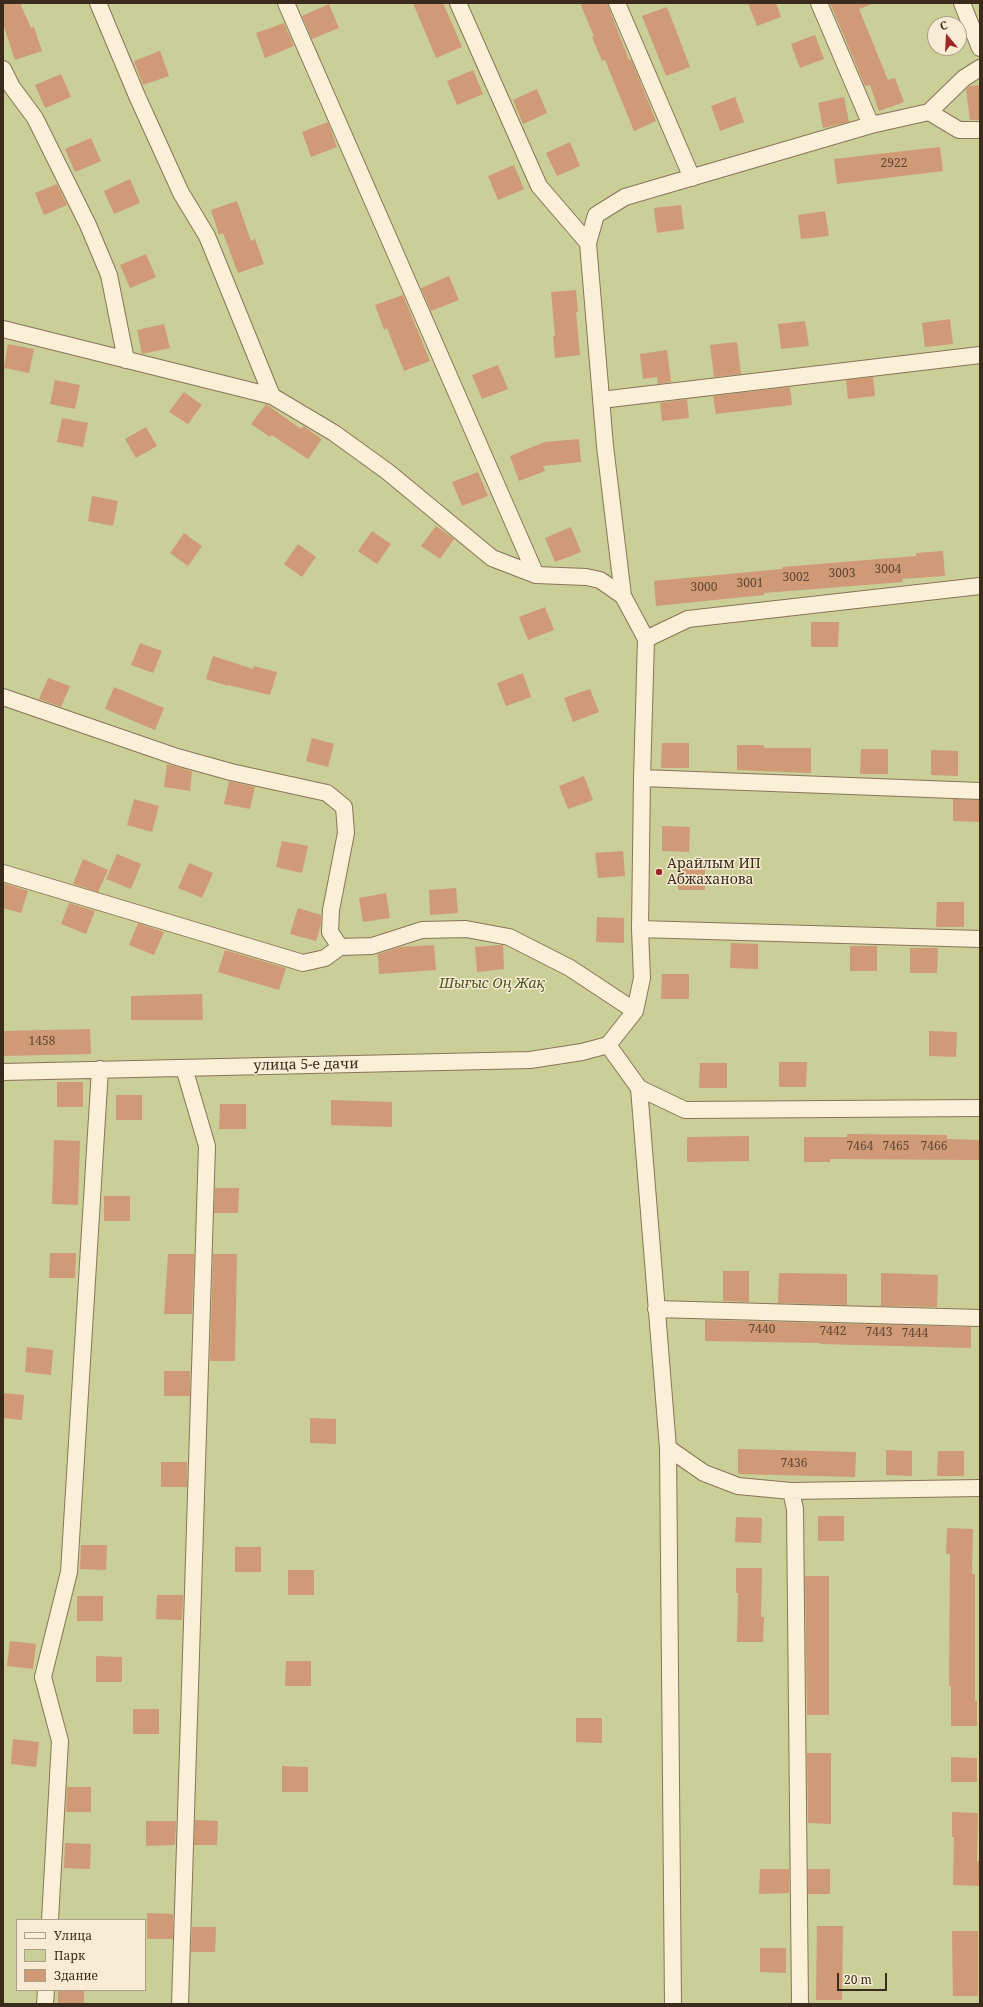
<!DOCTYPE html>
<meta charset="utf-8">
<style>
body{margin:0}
#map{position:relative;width:983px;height:2007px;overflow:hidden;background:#f0e2c3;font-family:"Noto Serif",serif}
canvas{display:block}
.frame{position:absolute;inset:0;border:4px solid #3a2b1d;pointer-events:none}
.legend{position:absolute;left:16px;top:1919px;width:130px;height:72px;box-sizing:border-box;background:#f7ecd3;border:1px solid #ab9f8a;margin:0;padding:5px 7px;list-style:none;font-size:12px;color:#3a2b1d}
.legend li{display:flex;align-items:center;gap:8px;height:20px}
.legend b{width:20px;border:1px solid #ab9f8a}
.north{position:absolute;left:927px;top:16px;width:40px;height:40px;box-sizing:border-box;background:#f7ecd3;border:1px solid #ab9f8a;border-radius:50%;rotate:342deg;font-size:11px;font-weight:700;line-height:16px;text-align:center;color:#3a2b1d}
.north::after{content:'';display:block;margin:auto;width:14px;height:18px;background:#9d2629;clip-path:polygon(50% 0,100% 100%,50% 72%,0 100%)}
.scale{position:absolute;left:837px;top:1973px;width:50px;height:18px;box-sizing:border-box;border:2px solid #3a2b1d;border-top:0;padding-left:5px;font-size:12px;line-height:14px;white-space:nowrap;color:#3a2b1d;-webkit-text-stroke:3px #f7ecd3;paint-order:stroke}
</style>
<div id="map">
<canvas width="983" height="2007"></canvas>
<div class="frame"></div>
<ul class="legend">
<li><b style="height:5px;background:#faefd7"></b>Улица</li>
<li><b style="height:11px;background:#c9cf96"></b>Парк</li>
<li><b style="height:11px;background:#d09a77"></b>Здание</li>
</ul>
<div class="north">С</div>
<div class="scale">20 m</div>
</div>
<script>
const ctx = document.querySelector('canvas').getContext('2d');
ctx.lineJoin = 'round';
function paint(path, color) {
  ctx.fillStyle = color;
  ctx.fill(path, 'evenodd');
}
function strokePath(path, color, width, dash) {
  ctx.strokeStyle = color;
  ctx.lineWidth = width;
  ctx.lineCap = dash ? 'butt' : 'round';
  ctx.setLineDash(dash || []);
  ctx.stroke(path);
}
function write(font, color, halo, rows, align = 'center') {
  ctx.font = font + ' "Noto Serif",serif';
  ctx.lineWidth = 3;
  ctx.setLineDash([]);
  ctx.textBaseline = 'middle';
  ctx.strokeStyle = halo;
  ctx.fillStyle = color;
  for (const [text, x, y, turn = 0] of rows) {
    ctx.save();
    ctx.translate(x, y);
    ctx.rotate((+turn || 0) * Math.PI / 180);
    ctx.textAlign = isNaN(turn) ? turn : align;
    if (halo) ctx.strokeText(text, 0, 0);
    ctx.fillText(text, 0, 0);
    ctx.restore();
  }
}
const green = new Path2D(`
 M3 3H980V2004H3ZM935 24H959V48H935ZM17 1920H145V1990H17Z`);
const building = new Path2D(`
 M3 3H20L31 28 34 27 42 51 15 60 3 24Z
 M413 3H443L462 47 436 58Z
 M580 3H607L629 60 631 59 656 121 634 131 605 60 602 61 592 37 594 36Z
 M748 3H776L781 17 757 26Z
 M830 3H870V5L859 9 888 80 895 78 904 102 879 111 870 85 865 86Z
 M329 4 339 28 312 39 302 16Z
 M667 7 690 67 666 76 642 16Z
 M284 23 294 46 265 58 256 33Z
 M815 35 824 59 800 68 791 44Z
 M160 51 169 76 143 85 134 61Z
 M473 70 483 94 457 105 447 81Z
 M61 74 71 97 45 108 35 85Z
 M980 85V120H970L966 89 969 86Z
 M537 89 547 113 523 124 513 100Z
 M735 97 744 122 720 131 711 106Z
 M844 97 849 122 823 128 818 103Z
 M328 122 337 147 311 157 302 132Z
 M91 138 101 161 75 172 65 149Z
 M570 142 580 166 557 176 546 153Z
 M940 147 943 171 837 184 834 159Z
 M514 165 524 189 498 200 488 176Z
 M130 179 140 203 114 214 104 191Z
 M57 184 67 205 44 215 35 193Z
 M237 201 251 241 255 239 264 264 238 273 223 233 219 235 211 210Z
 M681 205 684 229 657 233 654 208Z
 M825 211 829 236 801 239 798 215Z
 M146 254 156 277 130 288 120 265Z
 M449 276 459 300 431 311 421 288Z
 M576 290 578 312H576L580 355 555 358 553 336H555L551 292Z
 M403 295 430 361 404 371 387 328 384 330 375 305Z
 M950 319 953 344 925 347 922 323Z
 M805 321 809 346 781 349 778 324Z
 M164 324 170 348 142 354 137 330Z
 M737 342 741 374 714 377 710 345Z
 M8 344 34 349 29 373 4 368Z
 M667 350 671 382 658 384 657 377 643 379 640 354Z
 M498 365 508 389 482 399 472 375Z
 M873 377 875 396 848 399 846 380Z
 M55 380 80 385 75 409 50 404Z
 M790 387 792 405 716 414 713 396Z
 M184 392 202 405 188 424 169 412Z
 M687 399 689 418 662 421 660 403Z
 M266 404 301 429 303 426 322 439 308 459 272 435 270 437 251 424Z
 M62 418 88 423 83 447 57 442Z
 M146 427 157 446 136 458 125 439Z
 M579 439 581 462 543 466 545 471 519 481 510 456 545 442Z
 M478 472 488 496 462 506 452 482Z
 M92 496 118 501 113 526 88 521Z
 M436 526 454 539 440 559 421 546Z
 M571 527 581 552 555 562 545 538Z
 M372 531 391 544 377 564 358 551Z
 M184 533 202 546 188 566 170 553Z
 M298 544 316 557 302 577 284 564Z
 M943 551 945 576 902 579 903 582 764 593V595L656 606 654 581 782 569V567L916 556V553Z
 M545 607 554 630 528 640 519 617Z
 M811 622H839L838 647H811Z
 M140 643 162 651 153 673 131 665Z
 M213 656 253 669 254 666 277 672 270 695 228 685V686L206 679Z
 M523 673 531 697 506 706 497 683Z
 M48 678 70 686 61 707 39 699Z
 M114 687 164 708 155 730 105 709Z
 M590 689 599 712 573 722 564 698Z
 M312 738 334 744 328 767 306 761Z
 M662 743H689V768H661Z
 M737 745H764V748H811V773L737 770Z
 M861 749H888V774H860Z
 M931 750 958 751V776L931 775Z
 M167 764 192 771 190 791 164 787Z
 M584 776 593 800 568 809 559 786Z
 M229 781 255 787 250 809 224 804Z
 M134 799 159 806 152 832 127 825Z
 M953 799 980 800V822L953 821Z
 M662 826 690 827 689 852 662 851Z
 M282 841 308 846 302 873 276 867Z
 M623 851 625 876 598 878 595 853Z
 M117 854 141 864 131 889 106 879Z
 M83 859 108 870 98 892 73 884Z
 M189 863 213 873 202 898 178 888Z
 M678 865H705V890H678Z
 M3 883 28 891 21 913 3 908Z
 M456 888 458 913 430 915 429 890Z
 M386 893 390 918 363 922 359 898Z
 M937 902H964V927H936Z
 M69 903 95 911 86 934 61 924Z
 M298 908 321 915V924L316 941 290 934Z
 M597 917 624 918V943L596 942Z
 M138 923 164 932 154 955 129 945Z
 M731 943 758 944V969L730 968Z
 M434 945 436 970 379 974 378 954 400 947Z
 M500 945H503L504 969 477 972 475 947Z
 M850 946H877V971H850Z
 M910 948H938L937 973H910Z
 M225 950 286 968 279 990 218 972Z
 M662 974H689V999H661Z
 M202 994 203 1020H131V996Z
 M90 1029 91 1054 3 1056V1031Z
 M929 1031 957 1032 956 1057 929 1056Z
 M779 1062H807L806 1087H779Z
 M700 1063H727V1088H699Z
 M57 1082H83V1107H57Z
 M116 1095H142V1120H116Z
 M331 1100 392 1102V1127L331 1125Z
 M220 1104H246V1129H219Z
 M847 1134 947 1135V1139L980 1140V1160L830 1159V1162H804V1137H847Z
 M749 1136V1161L687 1162V1137Z
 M54 1140 80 1141 78 1205 52 1204Z
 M215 1188H239L238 1213H214Z
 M104 1196H130V1221H104Z
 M50 1253H76L75 1278H49Z
 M168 1254H194L192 1314H164Z
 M213 1254H237L235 1361H210Z
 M723 1271H749V1302L723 1301Z
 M779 1273 847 1274V1305L778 1303Z
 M881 1273 938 1275 937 1307 881 1306Z
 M705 1320 971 1327V1348L820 1344V1343L705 1341Z
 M27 1347 53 1350 51 1375 25 1372Z
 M164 1371H190V1396H164Z
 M3 1393 24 1395 22 1420 3 1418Z
 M310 1418 336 1419V1444L310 1443Z
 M738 1449 856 1452 855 1477 738 1474Z
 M886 1450 912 1451V1476L886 1475Z
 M938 1451H964V1476H937Z
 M161 1462H187V1487H161Z
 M818 1516H844V1541H818Z
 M736 1517 762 1518 761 1543 735 1542Z
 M947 1528 973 1529 972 1574H975V1701H977V1726H951V1686H949L950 1554H946Z
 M81 1545H107L106 1570 80 1569Z
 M235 1547H261V1572H235Z
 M736 1568H762L761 1617H764L763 1642H737L738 1593H736Z
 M288 1570H314V1595H288Z
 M805 1576H829V1715H807Z
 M157 1595H183L182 1620 156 1619Z
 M77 1596H103V1621H77Z
 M10 1641 36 1644 33 1669 7 1666Z
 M96 1656 122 1657V1682H96Z
 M286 1661H311V1686H285Z
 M133 1709H159V1734H133Z
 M576 1718H602V1743L576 1742Z
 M13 1739 39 1742 36 1767 11 1764Z
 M807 1753H831V1824L808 1823Z
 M951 1757 977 1758V1782H951Z
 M282 1766 308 1767V1792H282Z
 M67 1787H91V1812H66Z
 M952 1812 978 1813 977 1861H979V1886L953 1885 954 1837H952Z
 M195 1820 218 1821 217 1845H194Z
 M146 1821H176L175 1845 146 1846Z
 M65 1843 91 1844 90 1869 64 1868Z
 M760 1869H789V1893L759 1894Z
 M808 1869H830V1894H808Z
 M147 1913 173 1914V1939H147Z
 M817 1926H843L842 2000H816Z
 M192 1927H216L215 1952H191Z
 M952 1931H978V1996H953Z
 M760 1948H786V1973L760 1972Z
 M58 1990H84V2004H58Z`);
const minor = new Path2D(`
 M98 3 137 96 181 193 207 236 272 396
 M286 3 536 575
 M458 3 539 186 588 243
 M617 3 692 178
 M819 3 871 125
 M962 3 980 48
 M3 69 12 87 35 118 88 225 109 275 126 360
 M929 112 959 130H980
 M3 329 272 396 334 433 388 472 492 558 536 575 586 577 600 580 623 596
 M601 400 980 355
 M646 639 623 596 605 446 588 243 596 215 625 197 871 125 929 112 964 78 980 68
 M3 697 177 757 231 772 327 793 344 807 346 833 331 910 330 932 340 947 372 946 422 930 466 929 509 937 570 968 635 1011
 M642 778 980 791
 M3 873 303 963 325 958 340 947
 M640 929 980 939
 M608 1045 635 1011 642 978 640 929 642 778 646 639 688 619 980 586
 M608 1045 639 1088
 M3 1072 530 1060 582 1052 608 1045
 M656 1309 980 1318
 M668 1448 704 1473 738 1486 791 1491 980 1488
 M791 1491 795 1509 800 2004
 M50 1920 60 1741 43 1677 69 1572 100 1069
 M45 2004 46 1990
 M180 2004 207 1146 184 1068
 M673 2004 668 1448 639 1088 685 1110 980 1108`);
const markers = [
 [659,872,4,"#9d2629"]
];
const numberNames = [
 ["2922",894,164],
 ["3004",888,570],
 ["3003",842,574],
 ["3002",796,578],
 ["3001",750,584],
 ["3000",704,588],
 ["1458",42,1042],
 ["7464",860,1147],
 ["7465",896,1147],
 ["7466",934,1147],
 ["7440",762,1330],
 ["7442",833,1332],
 ["7443",879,1333],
 ["7444",915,1334],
 ["7436",794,1464]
];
const poiNames = [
 ["Арайлым ИП",667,864],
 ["Абжаханова",667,880]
];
const parkNames = [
 ["Шығыс Оң Жақ",492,984]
];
const streetNames = [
 ["улица 5-е дачи",306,1065,-1]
];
paint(green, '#c9cf96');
paint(building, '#d09a77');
strokePath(minor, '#8b7359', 18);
strokePath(minor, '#faefd7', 16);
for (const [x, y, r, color] of markers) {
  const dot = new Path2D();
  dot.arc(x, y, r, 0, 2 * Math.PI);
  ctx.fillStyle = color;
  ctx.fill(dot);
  strokePath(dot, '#f7ecd3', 1.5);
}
write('12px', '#604734', null, numberNames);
write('14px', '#3a2b1d', '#f7ecd3', poiNames, 'left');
write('italic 14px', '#4b5723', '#f7ecd3', parkNames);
write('14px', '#3a2b1d', '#f7ecd3', streetNames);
</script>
